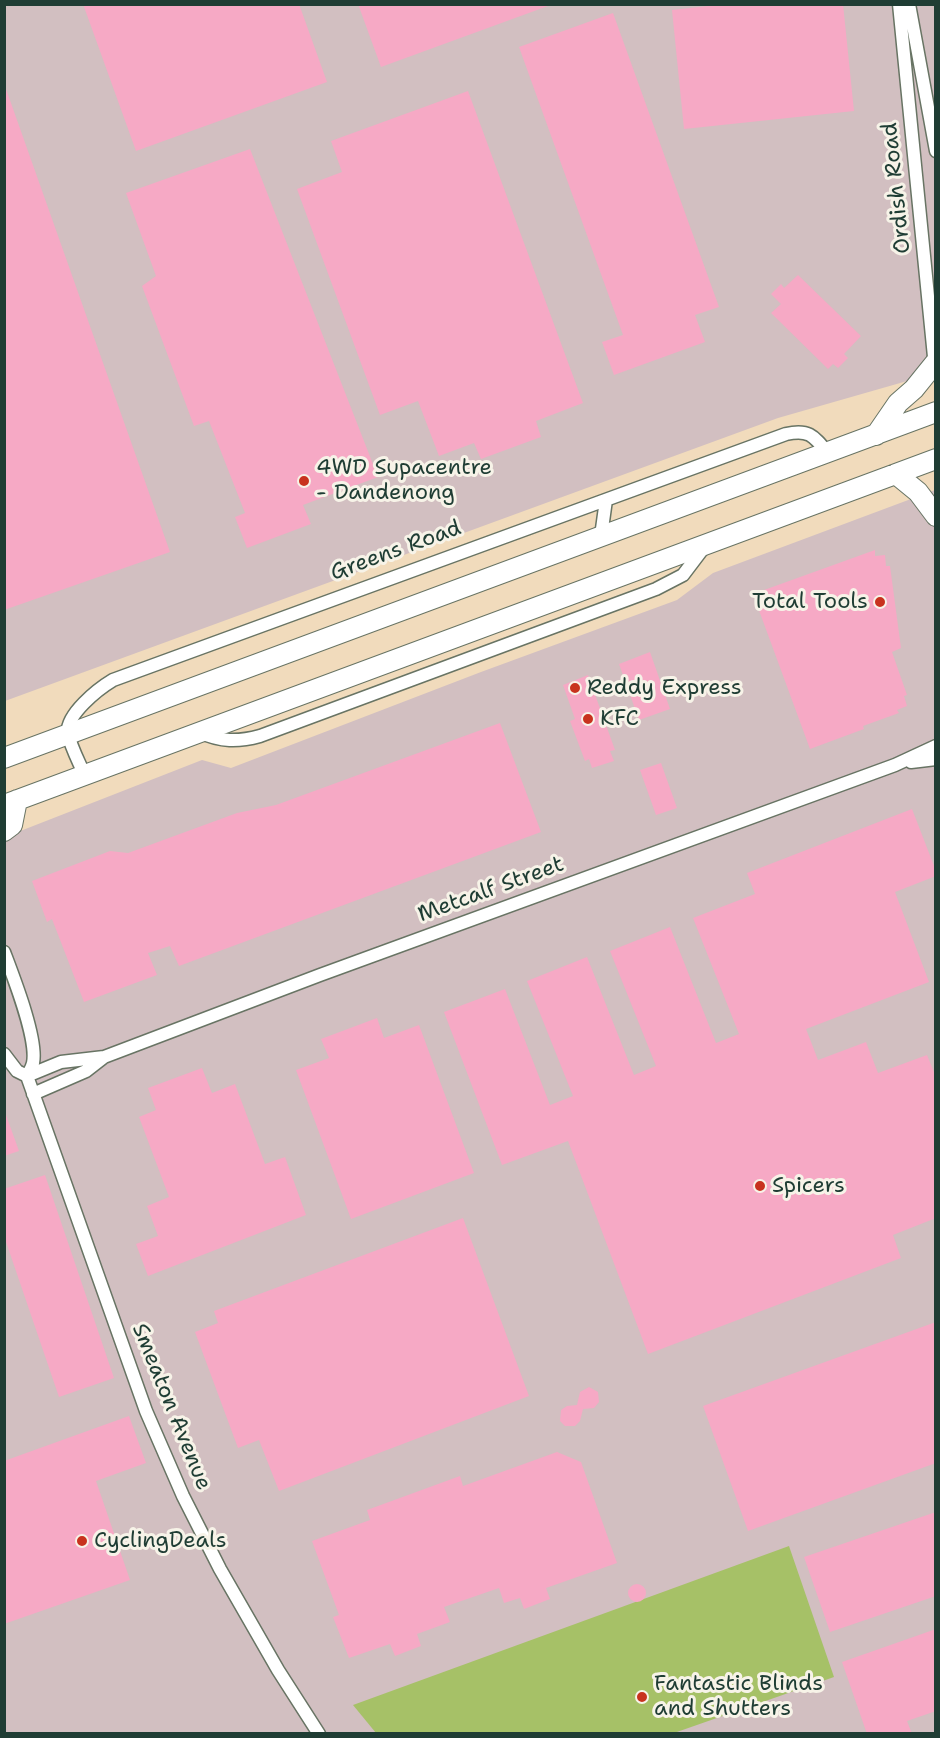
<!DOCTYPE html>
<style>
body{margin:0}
#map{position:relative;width:940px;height:1738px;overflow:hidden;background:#f1dbbc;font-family:"Shantell Sans",sans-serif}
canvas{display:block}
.frame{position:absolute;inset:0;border:6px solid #1f3d34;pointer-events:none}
</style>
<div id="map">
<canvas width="940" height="1738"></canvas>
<div class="frame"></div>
</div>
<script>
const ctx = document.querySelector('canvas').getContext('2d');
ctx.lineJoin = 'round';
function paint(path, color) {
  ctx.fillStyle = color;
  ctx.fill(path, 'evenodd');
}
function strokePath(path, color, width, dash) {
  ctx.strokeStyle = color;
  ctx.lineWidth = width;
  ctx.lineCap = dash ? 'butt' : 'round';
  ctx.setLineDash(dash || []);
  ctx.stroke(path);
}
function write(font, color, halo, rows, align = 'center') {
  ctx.font = font + ' "Shantell Sans",sans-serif';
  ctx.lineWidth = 6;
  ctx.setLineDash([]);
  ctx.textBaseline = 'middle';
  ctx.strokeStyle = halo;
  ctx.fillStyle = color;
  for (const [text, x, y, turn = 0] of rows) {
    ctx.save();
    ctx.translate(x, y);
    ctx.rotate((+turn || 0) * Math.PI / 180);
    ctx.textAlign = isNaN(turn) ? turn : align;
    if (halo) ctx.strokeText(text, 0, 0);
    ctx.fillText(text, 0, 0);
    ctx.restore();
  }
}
const industrial = new Path2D(`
 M5 5H935V373L778 418 5 701Z
 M935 490V1733L5 1734V837L202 760 231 768 481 672 677 600 713 573Z`);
const green = new Path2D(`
 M789 1546 834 1677 674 1733H376L353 1705Z`);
const building = new Path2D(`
 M83 4H299L327 82 136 151Z
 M358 4H548V6L381 67Z
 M726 4H843L854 111 684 129 672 10Z
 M613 13 719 307 695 315 705 342 614 375 602 342 623 335 519 47Z
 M4 89H6L170 552 4 610Z
 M468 91 583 403 536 421 541 437 481 459 474 443 439 456 418 401 380 415 297 189 342 172 331 141Z
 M250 149 378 477 303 505 311 524 247 548 235 517 245 513 209 421 194 426 142 286 156 276 126 193Z
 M798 275 861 336 844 354 848 358 838 368 833 364 828 369 771 313 781 304 771 294 781 284 784 288Z
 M875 550V556L885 555 886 566H890L901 648 892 652 907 695 904 696 907 706 897 710 899 713 863 726 864 729 810 749 753 594Z
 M650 652 670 709 639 720 619 664Z
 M588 675 615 750 610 751 614 761 592 768 589 759 585 761 570 721 575 719 563 685Z
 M500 723 541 832 179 966 170 946 148 953 157 975 84 1002 52 919 47 922 32 881 110 851 128 853 237 813 276 805Z
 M661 763 677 808 656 815 640 770Z
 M912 809 936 871V876L895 892 929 982 806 1029 818 1060 866 1042 878 1073 927 1055 936 1077V1218L893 1235 901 1258 648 1354 568 1141 502 1165 444 1012 505 989 550 1105 573 1096 527 981 587 957 634 1075 656 1066 610 951 670 927 716 1043 739 1034 693 918 755 894 747 873Z
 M377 1018 384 1038 419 1025 474 1173 351 1219 296 1070 329 1058 321 1039Z
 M202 1068 212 1093 235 1084 265 1164 285 1157 306 1215 148 1276 136 1244 158 1236 147 1206 169 1197 139 1117 156 1110 148 1088Z
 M4 1115H6L19 1151 4 1156Z
 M45 1175 114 1378 59 1397 4 1236V1189Z
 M463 1218 529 1396 279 1491 259 1440 238 1448 195 1332 218 1323 214 1311Z
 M936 1322V1463L748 1531 703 1406Z
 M589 1387 598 1392 599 1402 594 1408 583 1409 580 1421 575 1426H565L560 1421 561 1410 567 1406 577 1405 580 1392Z
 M129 1416 146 1463 96 1481 130 1580 4 1624V1461Z
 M557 1452 581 1462 617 1563 546 1588 550 1599 524 1609 520 1598 504 1603 499 1588 444 1607 450 1622 417 1634 421 1646 395 1656 390 1644 349 1658 333 1617 339 1615 312 1541 370 1520 367 1510 460 1476 463 1486Z
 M936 1512V1596L830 1632 804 1557Z
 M628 1593a9 9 0 1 1 18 0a9 9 0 1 1-18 0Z
 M936 1629V1711L907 1721 912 1734H867L842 1662Z`);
const minor = new Path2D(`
 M899 4 935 367
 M909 4 936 151
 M601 536 606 500
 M199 732C221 742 238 742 260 736L656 589 683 575 705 546
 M911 762 936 759
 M84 774C79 762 71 747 68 734 65 715 98 689 113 680L786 434C808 429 813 435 827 452
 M4 952C13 976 38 1039 33 1063 32 1068 29 1072 27 1076
 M4 1054 17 1071 27 1076 146 1411 183 1496 220 1569 278 1670 319 1734
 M27 1076 61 1062 104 1057
 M33 1094 86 1071 104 1057 320 975 895 765 936 746`);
const primary = new Path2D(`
 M876 435 898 403 914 389 935 363
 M896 474 918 492 936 516
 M4 758 936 412
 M4 805 936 459
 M4 831 12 825 17 800`);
const markers = [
 [304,481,6,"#c8321e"],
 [880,602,6,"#c8321e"],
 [575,688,6,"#c8321e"],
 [588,719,6,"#c8321e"],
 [760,1186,6,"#c8321e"],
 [82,1541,6,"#c8321e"],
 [642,1697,6,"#c8321e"]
];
const streetNames = [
 ["Ordish Road",897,188,-96],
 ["Greens Road",396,551,-20],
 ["Metcalf Street",491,890,-20],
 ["Smeaton Avenue",171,1407,68]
];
const poiNames = [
 ["4WD Supacentre",316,468],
 ["- Dandenong",316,493],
 ["Total Tools",868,602,"right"],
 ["Reddy Express",587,688],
 ["KFC",600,719],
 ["Spicers",772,1186],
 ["CyclingDeals",94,1541],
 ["Fantastic Blinds",654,1684],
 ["and Shutters",654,1709]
];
paint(industrial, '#d2bfc1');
paint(green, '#a6c167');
paint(building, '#f6a9c5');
strokePath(minor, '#687464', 15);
strokePath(primary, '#687464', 22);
strokePath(minor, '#fff', 12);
strokePath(primary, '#fff', 20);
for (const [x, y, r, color] of markers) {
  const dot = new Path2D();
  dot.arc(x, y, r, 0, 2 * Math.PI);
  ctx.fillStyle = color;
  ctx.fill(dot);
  strokePath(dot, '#f7f3e8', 2);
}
write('22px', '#1f3d34', '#f7f3e8', streetNames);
write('22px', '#1f3d34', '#f7f3e8', poiNames, 'left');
</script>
